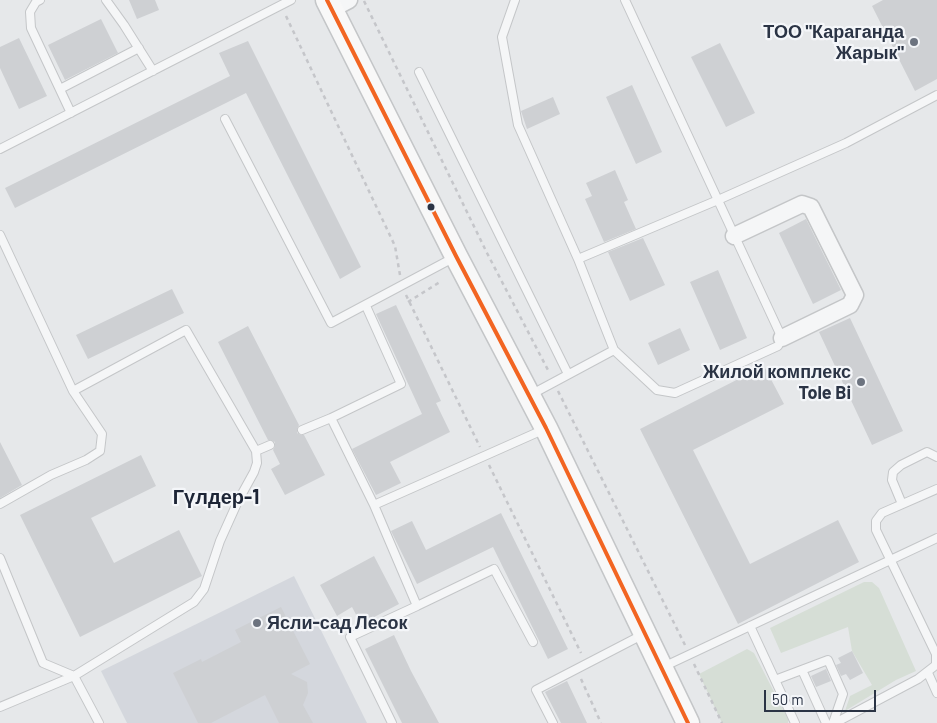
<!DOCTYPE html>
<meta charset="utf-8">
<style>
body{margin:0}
#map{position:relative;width:937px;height:723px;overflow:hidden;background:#e6e8ea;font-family:Barlow,sans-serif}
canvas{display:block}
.scale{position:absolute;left:764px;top:690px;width:112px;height:22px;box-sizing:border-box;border:2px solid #2b3445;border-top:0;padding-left:6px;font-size:15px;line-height:18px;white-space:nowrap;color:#2b3445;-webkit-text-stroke:4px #f4f6f9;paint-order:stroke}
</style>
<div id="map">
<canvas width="937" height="723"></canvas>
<div class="scale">50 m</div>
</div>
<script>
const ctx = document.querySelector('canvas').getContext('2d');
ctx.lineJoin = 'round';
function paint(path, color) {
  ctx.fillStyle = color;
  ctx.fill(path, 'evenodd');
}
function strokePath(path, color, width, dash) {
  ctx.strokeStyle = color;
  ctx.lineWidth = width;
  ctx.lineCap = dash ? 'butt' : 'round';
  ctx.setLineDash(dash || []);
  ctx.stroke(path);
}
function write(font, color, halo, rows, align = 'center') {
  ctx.font = font + ' Barlow,sans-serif';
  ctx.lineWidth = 4.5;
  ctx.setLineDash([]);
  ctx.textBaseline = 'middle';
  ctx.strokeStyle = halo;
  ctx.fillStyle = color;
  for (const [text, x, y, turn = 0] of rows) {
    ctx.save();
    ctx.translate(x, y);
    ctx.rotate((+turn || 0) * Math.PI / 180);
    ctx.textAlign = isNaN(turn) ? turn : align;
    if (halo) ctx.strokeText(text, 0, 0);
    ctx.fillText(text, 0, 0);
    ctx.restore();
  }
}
const built = new Path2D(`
 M294 576 367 723H127L101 671Z`);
const green = new Path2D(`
 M864 582H872L879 588 916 671 896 680 845 711 850 696 872 685 852 651 848 627 781 653 770 628Z
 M747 649 754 653 788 719V723H722L699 674Z`);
const building = new Path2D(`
 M129 0H155L159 10 137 19Z
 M883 0H937V79L915 91 872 6Z
 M101 19 118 53 65 80 48 45Z
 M19 38 47 96 19 109 0 68V47Z
 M248 41 361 267 340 279 246 93 15 208 5 188 230 76 219 53Z
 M720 43 755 113 726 127 691 57Z
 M632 85 662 152 636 164 606 97Z
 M553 97 560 114 527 129 521 111Z
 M615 170 628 200 624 202 636 229 604 242 585 199 592 196 586 183Z
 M806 219 841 290 813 304 779 233Z
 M643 238 665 285 630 301 608 252Z
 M718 270 747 338 720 350 690 282Z
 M172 289 184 313 88 359 76 335Z
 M396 305 441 401 436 403 450 432 390 462 401 483 376 495 352 449 422 414 376 314Z
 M850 318 903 431 872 445 819 332Z
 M248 326 299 425 297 429V433L301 435H304L325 475 285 495 271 469 280 464 273 450 275 446V442L271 440H268L218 342Z
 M680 328 690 350 658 365 648 343Z
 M764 366 784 404 693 450 750 564 838 520 859 562 738 624 640 429Z
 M0 442 22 485 0 498Z
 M141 455 156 486 91 518 114 563 179 530 202 576 80 637 20 515Z
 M501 513 568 649 548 659 493 547 417 584 391 531 412 521 426 550Z
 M374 556 399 604 361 624 352 607 337 616 320 585Z
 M281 607 310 664 291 674 307 682 308 693 303 705 313 723H279L265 695 211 723H198L173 673 201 659 202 662 241 642 235 630Z
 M394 635 411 671 439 723H402L365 649Z
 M852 651 863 673 850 680 846 674 841 676 836 665 841 663 838 658Z
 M826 669 831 681 816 687 811 676Z
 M567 681 587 723H561L545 692Z`);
const path = new Path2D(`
 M364 1 487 253 549 372
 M286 16 395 246 400 275
 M406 295 480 447
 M408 302 440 282
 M558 391 685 645
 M489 465 581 653
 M694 664 722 723
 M581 679 601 723`);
const service = new Path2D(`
 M40 0 36 2 30 12 31 28 71 113
 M106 0 124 25 153 71
 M515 0 502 37 518 125 578 259 614 350 657 390 675 393 778 346 782 338 625 0
 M419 72 568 374
 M60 89 139 48
 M225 119 331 323 455 257
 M0 149 291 0
 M0 235 73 391 186 330 256 451 270 445
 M578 259 718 200 846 143 937 95
 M366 306 401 384 331 418 374 505 545 429
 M532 394 614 350
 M302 430 331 418
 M0 504 51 475 86 460 100 451 102 434 73 391
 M902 504 892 480 893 472 901 465 927 452 937 457
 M374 505 417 606 494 569 533 642
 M0 558 43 663 74 676 99 723
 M750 626 795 723
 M663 667 937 538
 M802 670 826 723
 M928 673 937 693
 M775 680 828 660 843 694 833 723
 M0 707 74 676 194 602 204 589 220 541 238 501 254 472 257 463 256 451
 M392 723 350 637 417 606
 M553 723 536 690 644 634
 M835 723 918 679 936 665V654L876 530V521L882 513 937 489`);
const minor = new Path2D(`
 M332 9 349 0
 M734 236 802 204 811 207 855 295 850 305 782 338`);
const secondary = new Path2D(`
 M327 0 456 256 546 428 688 723`);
const bus1 = new Path2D(`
 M327 0 456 256 546 428 688 723`);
const markers = [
 [914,42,5,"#6c737f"],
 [431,207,4.5,"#2b3445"],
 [861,382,5,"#6c737f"],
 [257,623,5,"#6c737f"]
];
const poiNames = [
 ["ТОО \"Караганда",904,32],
 ["Жарык\"",904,53],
 ["Жилой комплекс",851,372],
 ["Tole Bi",851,393],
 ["Ясли-сад Лесок",267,623,"left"]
];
const quarterNames = [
 ["Гүлдер-1",216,497]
];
paint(built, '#d4d7dd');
paint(green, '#d6ded6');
paint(building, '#ced0d3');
strokePath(service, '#c4c6c8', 10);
strokePath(minor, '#c4c6c8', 19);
strokePath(secondary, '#c4c6c8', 25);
strokePath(path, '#c5c6ca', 2.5, [4, 4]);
strokePath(service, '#f5f6f7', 8);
strokePath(minor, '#f5f6f7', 16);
strokePath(secondary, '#f8f8f8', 22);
strokePath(bus1, '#f26522', 4);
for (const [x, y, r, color] of markers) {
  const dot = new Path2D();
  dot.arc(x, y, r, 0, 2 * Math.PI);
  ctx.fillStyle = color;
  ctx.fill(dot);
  strokePath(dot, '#f4f6f9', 2);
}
write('bold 18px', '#2b3445', '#f4f6f9', poiNames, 'right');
write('bold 20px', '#1d2536', '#f4f6f9', quarterNames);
</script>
